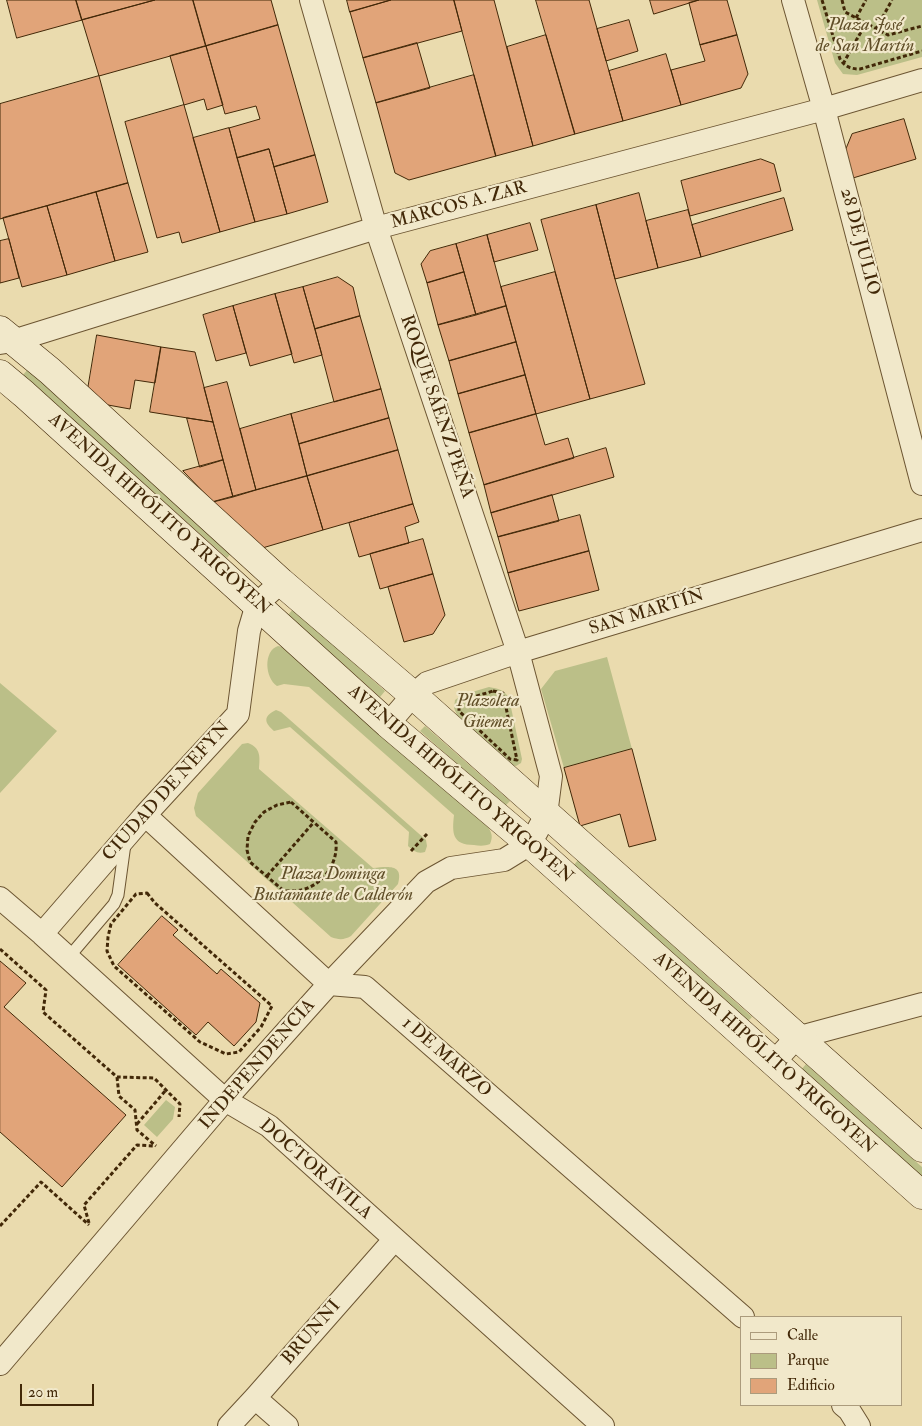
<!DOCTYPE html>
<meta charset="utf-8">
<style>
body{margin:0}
#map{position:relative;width:922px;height:1426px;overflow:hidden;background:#eadbae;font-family:"IM FELL Double Pica",serif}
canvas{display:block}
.legend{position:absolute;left:740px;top:1316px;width:162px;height:90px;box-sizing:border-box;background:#f1e8ca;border:1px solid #ab9b7c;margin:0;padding:6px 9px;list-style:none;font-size:15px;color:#422808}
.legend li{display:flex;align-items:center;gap:10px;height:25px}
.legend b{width:25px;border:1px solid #ab9b7c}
.scale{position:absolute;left:20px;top:1384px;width:74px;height:22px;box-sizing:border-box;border:2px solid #422808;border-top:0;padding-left:6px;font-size:15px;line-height:18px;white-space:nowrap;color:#422808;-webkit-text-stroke:4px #f1e8ca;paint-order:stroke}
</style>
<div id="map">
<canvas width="922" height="1426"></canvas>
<ul class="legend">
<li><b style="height:6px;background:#f1e8ca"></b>Calle</li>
<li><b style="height:14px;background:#bbbf88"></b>Parque</li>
<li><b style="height:14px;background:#e1a479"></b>Edificio</li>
</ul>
<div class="scale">20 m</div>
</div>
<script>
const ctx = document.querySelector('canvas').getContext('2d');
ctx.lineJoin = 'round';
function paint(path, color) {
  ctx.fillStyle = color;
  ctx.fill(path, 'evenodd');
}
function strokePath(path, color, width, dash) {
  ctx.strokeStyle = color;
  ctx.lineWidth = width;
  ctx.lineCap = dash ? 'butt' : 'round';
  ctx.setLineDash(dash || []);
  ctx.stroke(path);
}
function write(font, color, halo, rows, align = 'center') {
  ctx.font = font + ' "IM FELL Double Pica",serif';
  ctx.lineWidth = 4.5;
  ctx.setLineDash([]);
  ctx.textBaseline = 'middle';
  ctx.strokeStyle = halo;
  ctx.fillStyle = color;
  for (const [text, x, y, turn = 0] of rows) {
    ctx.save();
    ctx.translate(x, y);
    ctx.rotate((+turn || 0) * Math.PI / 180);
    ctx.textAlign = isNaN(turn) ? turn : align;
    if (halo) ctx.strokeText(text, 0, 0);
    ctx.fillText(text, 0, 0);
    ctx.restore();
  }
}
const green = new Path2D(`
 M817 0H922V57L857 75 843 74 835 63Z
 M28 369 232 552 227 558 23 375Z
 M293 609 385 691 380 697 288 615Z
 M278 646 282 647 488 827C492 833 493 837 490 844 485 846 480 846 474 845 452 845 452 833 454 815L309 687 284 684 277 686C265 678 263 651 278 646Z
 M607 657 632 749 564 768 541 689 555 671Z
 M0 683 57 731 0 793Z
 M489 687C499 689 503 689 509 698L522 759 521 763 516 766 510 765 457 715 454 708 455 700 462 695Z
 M276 710 281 712 426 840 427 846 425 852C417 854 414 851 408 846L409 832 290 727 274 731C265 723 262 717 276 710Z
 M425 726 510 801 505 806 420 731Z
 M248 743C261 748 260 757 259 769L373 868C387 867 404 863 398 884L351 936C344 940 339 940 331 937L196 816 194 808 198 793 242 744Z
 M578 860 752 1017 747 1022 573 866Z
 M806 1064 922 1167V1178L801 1070Z
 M166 1100 175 1107 173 1119 157 1137 144 1125Z`);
const building = new Path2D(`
 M7 0H76L82 20 17 38Z
 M76 0H155L82 20Z
 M155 0H193L206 46 99 76 82 20Z
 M193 0H271L278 25 206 46Z
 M347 0H391L350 12Z
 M391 0H454L462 31 363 58 350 12Z
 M454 0H494L533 146 496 156Z
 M536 0H589L623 121 575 134Z
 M650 0H699L654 14Z
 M699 0H727L737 35 700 45 689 3Z
 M629 20 638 51 606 61 597 29Z
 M278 25 315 155 274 167 269 149 237 158 229 128 260 119 256 106 225 114 206 46Z
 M546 35 575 134 533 146 507 47Z
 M737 35 748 74 741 88 681 105 671 70 705 61 700 45Z
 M417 43 430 88 376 103 363 58Z
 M206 46 223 105 207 110 204 99 184 105 170 56Z
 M666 54 681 105 623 121 609 71Z
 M474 75 496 156 409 180 395 173 376 103Z
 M99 76 128 183 0 219V104Z
 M184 105 220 232 182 243 179 232 157 238 125 122Z
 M904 119 916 159 853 178 845 151 852 134Z
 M229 128 255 222 220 232 193 138Z
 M269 149 287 214 255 222 237 158Z
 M315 155 328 202 287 214 274 167Z
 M761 159 774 164 781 191 690 216 681 181Z
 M128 183 148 252 115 261 96 192Z
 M96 192 115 261 67 275 47 206Z
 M639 193 658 268 615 279 596 205Z
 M784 198 793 230 701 257 692 225Z
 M596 205 615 279 645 384 590 399 541 220Z
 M47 206 67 275 22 287 3 218Z
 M688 210 701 257 658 268 646 221Z
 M530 223 538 250 494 262 487 235Z
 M487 235 506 306 476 315 456 244Z
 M9 239 19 278 0 283V241Z
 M456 244 464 272 427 283 421 264 430 251Z
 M464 272 476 315 438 325 427 283Z
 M555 272 590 399 536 414 501 287Z
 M338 277 353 287 360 316 315 329 303 287Z
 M303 287 322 355 294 363 275 294Z
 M275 294 292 354 250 366 233 306Z
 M233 306 246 353 216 361 203 315Z
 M506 306 516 342 449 361 438 325Z
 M360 316 381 389 334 402 315 329Z
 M97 335 161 347 155 383 135 380 130 409 86 401Z
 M516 342 525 375 458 394 449 361Z
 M161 347 195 352 213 422 150 412Z
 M525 375 536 414 469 433 458 394Z
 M227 382 256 490 233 497 204 388Z
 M381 389 389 418 299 444 291 414Z
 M291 414 307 476 256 490 240 429Z
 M536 414 545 445 568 438 574 458 484 485 469 433Z
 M187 418 213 422 223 460 200 467Z
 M389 418 398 450 307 476 299 444Z
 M606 448 614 477 491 513 484 485Z
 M398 450 413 504 323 530 307 476Z
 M223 460 233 497 213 502 183 471Z
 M307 476 323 530 259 549 213 502Z
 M552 495 559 521 498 537 491 513Z
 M413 504 419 522 405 527 409 543 359 557 349 523Z
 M580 515 589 551 508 573 498 537Z
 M423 539 433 574 380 589 370 554Z
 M589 551 599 590 519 611 508 573Z
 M433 574 445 615 433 634 404 642 388 587Z
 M632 749 656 840 629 847 620 814 580 826 564 768Z
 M162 916 178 930 173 935 217 974 221 969 260 1003 256 1022 234 1046 208 1022 196 1035 118 965Z
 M0 961 26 983 4 1007 126 1115 62 1187 0 1132Z`);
const path = new Path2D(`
 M822 0 840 59C845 67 851 69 860 69L922 51
 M842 0 845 12 888 35 922 26
 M856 18 866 0
 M876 29 892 0
 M843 64 866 23
 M493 691 503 693 517 760 510 759 459 711V704L464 700Z
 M291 802 336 842C338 864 323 885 301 890 296 891 290 891 284 891L250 862 247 850 248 836 255 822 264 812 277 805Z
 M411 851 427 834
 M267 876 314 822
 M147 893 155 903 272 1006 261 1027 239 1052 226 1054 200 1042 114 966 107 951 108 937 111 924 136 894Z
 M0 949 46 990 43 1012 117 1077 154 1078 180 1104 179 1117
 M117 1077 119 1096 135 1110 137 1130 156 1146
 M137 1124 166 1090
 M89 1223 84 1205 137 1145 154 1146
 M0 1226 41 1182 89 1225`);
const lane = new Path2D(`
 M68 958 114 904 118 895 125 844`);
const street = new Path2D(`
 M793 0 824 109 922 484
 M0 343 13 341 376 228 824 109 922 80
 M388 724 413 695 427 683 518 652 922 530
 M145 815 329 984 365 987 743 1317
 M0 898 42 934 225 1100 269 1126 603 1426
 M42 934 145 815 238 714 249 631 257 604 281 582
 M774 1062 796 1038 922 1004
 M0 1364 225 1100 329 984 426 882 451 868 504 860 530 844 546 815 551 776 518 652 376 228 311 0
 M255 1398 287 1426
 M843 1405 849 1410 859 1426
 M229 1426 255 1398 394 1240`);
const secondary = new Path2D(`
 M0 330 50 371 281 582 413 695 922 1148
 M0 374 24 394 388 724 530 844 922 1195`);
const parkNames = [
 ["Plaza José",865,26],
 ["de San Martín",865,47],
 ["Plazoleta",488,702],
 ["Güemes",488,723],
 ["Plaza Dominga",333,875],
 ["Bustamante de Calderón",333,896]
];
const streetNames = [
 ["MARCOS A. ZAR",459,206,-15],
 ["28 DE JULIO",859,242,75],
 ["ROQUE SÁENZ PEÑA",436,407,71],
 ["AVENIDA HIPÓLITO YRIGOYEN",159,515,42],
 ["SAN MARTÍN",647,613,-17],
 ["AVENIDA HIPÓLITO YRIGOYEN",460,785,41],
 ["CIUDAD DE NEFYN",167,792,-48],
 ["AVENIDA HIPÓLITO YRIGOYEN",764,1054,42],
 ["1 DE MARZO",446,1058,41],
 ["INDEPENDENCIA",258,1065,-49],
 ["DOCTOR ÁVILA",315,1170,41],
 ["BRUNNI",312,1333,-49]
];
paint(green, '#bbbf88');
paint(building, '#e1a479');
strokePath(building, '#422808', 1);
strokePath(lane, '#6c5532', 13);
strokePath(street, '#6c5532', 24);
strokePath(secondary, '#422808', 29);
strokePath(path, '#422808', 3, [4, 2.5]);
strokePath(lane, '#f1e8ca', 11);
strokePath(street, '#f1e8ca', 22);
strokePath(secondary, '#f1e8ca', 28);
write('italic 18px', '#604e28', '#f1e8ca', parkNames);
write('18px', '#422808', '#f1e8ca', streetNames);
</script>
